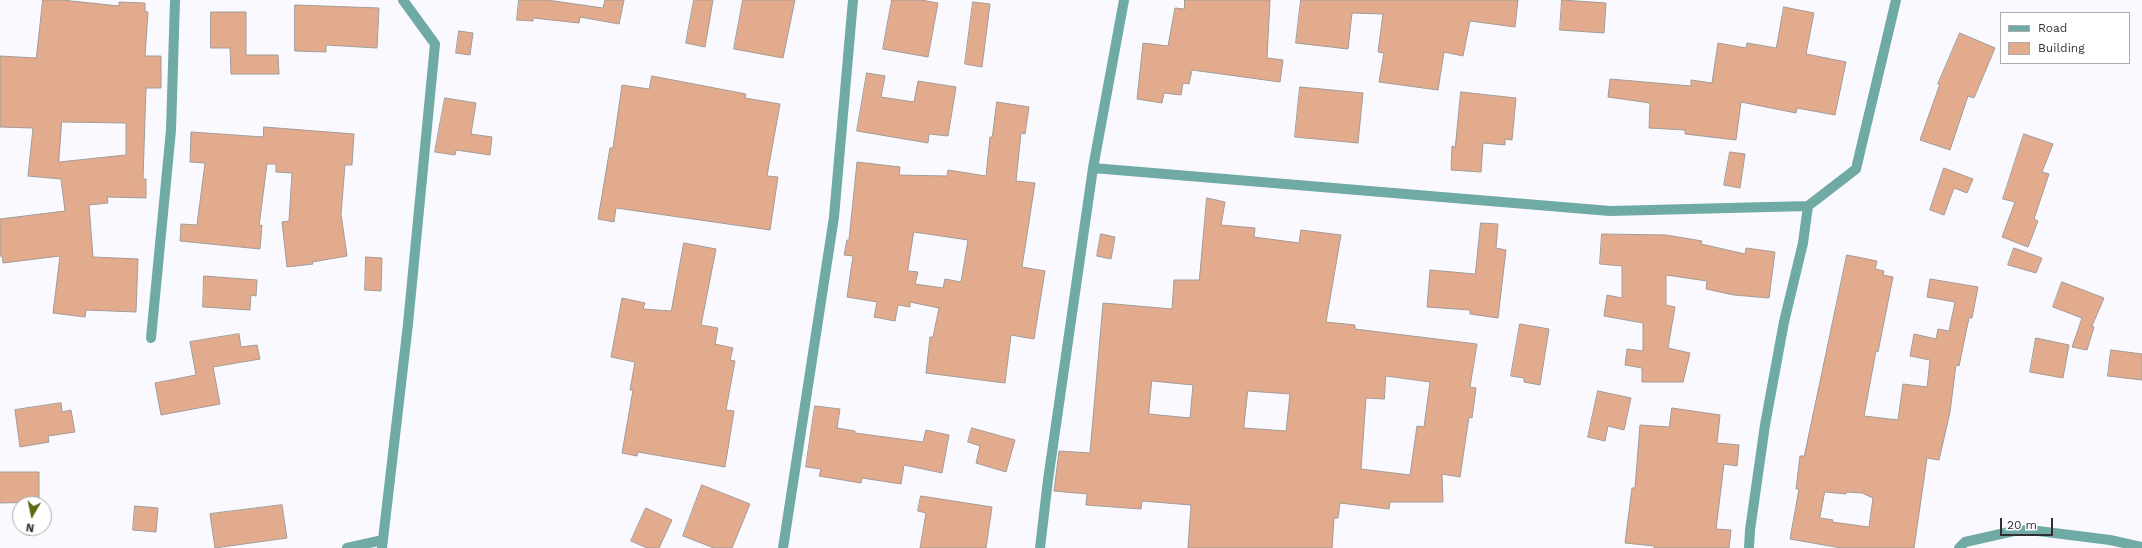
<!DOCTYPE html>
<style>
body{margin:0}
#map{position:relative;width:2142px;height:548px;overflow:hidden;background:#faf9ff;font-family:"Work Sans",sans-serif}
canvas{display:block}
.legend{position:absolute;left:2000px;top:12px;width:130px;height:52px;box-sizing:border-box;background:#fff;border:1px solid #acacad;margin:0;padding:5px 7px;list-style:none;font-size:12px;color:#302f33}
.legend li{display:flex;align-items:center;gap:8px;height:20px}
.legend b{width:20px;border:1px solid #acacad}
.north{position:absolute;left:12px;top:496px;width:40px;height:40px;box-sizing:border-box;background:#fff;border:1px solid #acacad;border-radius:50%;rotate:189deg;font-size:11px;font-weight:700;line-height:16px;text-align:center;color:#302f33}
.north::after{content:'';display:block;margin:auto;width:14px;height:18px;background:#586914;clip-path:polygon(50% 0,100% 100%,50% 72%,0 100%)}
.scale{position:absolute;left:2000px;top:518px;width:53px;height:18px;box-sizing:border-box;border:2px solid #302f33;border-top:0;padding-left:5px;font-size:12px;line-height:14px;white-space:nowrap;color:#302f33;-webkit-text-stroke:3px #fff;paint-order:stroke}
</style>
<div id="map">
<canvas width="2142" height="548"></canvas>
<ul class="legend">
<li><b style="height:5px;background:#6faaa4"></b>Road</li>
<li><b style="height:11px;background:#e3ab8d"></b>Building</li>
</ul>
<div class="north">N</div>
<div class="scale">20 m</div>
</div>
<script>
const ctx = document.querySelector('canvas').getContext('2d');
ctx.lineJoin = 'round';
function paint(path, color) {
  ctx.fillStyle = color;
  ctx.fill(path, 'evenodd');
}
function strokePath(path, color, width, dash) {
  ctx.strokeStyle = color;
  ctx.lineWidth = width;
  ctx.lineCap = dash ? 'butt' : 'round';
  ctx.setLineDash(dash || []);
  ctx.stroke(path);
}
const building = new Path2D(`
 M43 0H62L119 6V2L145 3V12H148L145 56H161V88H146L143 179H146V198L107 197 108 203 89 205 93 257 138 259 136 312 86 310 85 317 53 313 60 256 3 263 2 256H0V219L65 211 61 179 28 176 33 128 0 127V56L36 58ZM62 122 126 123V155L59 162Z
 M519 0H547L603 8 605 0H624L619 24 580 17 579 23 533 18V21L517 20Z
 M694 0H713L705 47 686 43Z
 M743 0H795L783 58 734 49Z
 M892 0H921L938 3 928 57 883 49Z
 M1185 0H1270L1267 58 1283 60 1280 82 1192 70 1189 84 1183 83 1181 95 1164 93 1162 103 1137 99 1143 43 1168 46 1175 8 1184 9Z
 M1301 0H1518L1515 27 1470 21 1463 56 1444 52 1438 90 1379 82 1384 53 1378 52 1383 14 1352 13 1348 49 1296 43Z
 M1562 0 1606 3 1604 33 1560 30Z
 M973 2 990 4 982 67 965 64Z
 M295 5 379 8 377 48 326 45V52L295 51Z
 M1784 7 1814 13 1806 54 1846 62 1835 115 1797 108 1796 113 1741 102 1736 140 1685 134V130L1649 128 1650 103 1608 97 1610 79 1691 86V80L1712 83 1718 43 1746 48 1747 43 1776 48Z
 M211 12H246V55H278L279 74H231L230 48H211Z
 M459 31 473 33 470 55 456 53Z
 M1960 33 1995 48 1974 98 1968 96 1950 150 1920 140 1940 84H1938Z
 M867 73 885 76 881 97 914 102 918 81 956 87 948 136 929 134 928 143 857 131Z
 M652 76 746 94 745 98 780 104 767 176 778 177 770 230 616 208 614 222 598 219 610 148H613L622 85 649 89Z
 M1300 87 1363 93 1358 143 1295 137Z
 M1461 92 1516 98 1512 140 1505 139V145L1483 143 1481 172 1451 170 1452 146 1455 147Z
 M445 98 476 103 471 134 492 137 490 155 456 150 455 155 435 152Z
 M997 102 1029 107 1025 134 1021 133 1016 181 1035 183 1022 267 1045 271 1034 339 1011 335 1005 383 926 373 930 337H933L939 308 910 302V307L898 305 895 321 874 317 877 302 847 297 853 256 844 255 847 240H849L857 162 900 167 899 175 947 176 948 170 986 176 990 137H992ZM914 232 968 240 961 282 945 279 943 288 915 284 918 272 908 271Z
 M264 127 354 134 352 165H345L341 214 347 256 312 262 313 264 287 267 282 222 289 221 292 173 276 172V164H267L259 226 262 225 260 249 180 241 181 224 197 225 205 163 190 162 191 132 263 137Z
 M2024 134 2053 144 2042 172 2049 174 2034 219 2038 221 2028 247 2002 237 2015 202 2003 199Z
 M1730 152 1745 154 1740 188 1724 185Z
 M1944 168 1973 179 1967 193 1954 188 1944 215 1930 210Z
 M1207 198 1225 202 1221 225 1255 228 1254 237 1299 243 1301 230 1341 235 1326 322 1355 325V329L1477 344 1470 387 1476 388 1472 418 1469 417 1460 477 1442 474 1443 502H1390L1389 509 1340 503 1338 518H1334L1332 548H1188L1191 505 1142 501 1141 509 1086 505 1087 494 1054 491 1059 451 1090 453 1103 303 1172 309 1174 280H1199ZM1386 376 1430 382 1424 427 1417 426 1410 475 1361 469 1366 398 1384 399ZM1152 381 1193 385 1190 418 1149 414ZM1248 391 1290 394 1286 431 1244 428Z
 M1481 223 1498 224 1496 248 1506 250 1498 318 1470 314V310L1427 307 1430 270 1475 274Z
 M1101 234 1115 237 1111 259 1097 256Z
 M1602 234 1666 235 1702 241 1701 244 1745 254 1746 248 1775 252 1769 298 1734 295 1706 289 1707 281 1666 275V305L1675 307 1668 348 1690 353 1683 382H1642V368L1625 365 1627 349 1643 351V323L1604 316 1607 295 1622 298V266L1600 264Z
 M684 243 716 249 701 325 718 328 715 344 733 348 730 360 735 361 726 410 734 411 725 467 638 452 637 456 622 453 633 390H630L635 362 611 357 622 298 645 303 643 309 671 311Z
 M2014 248 2042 258 2036 273 2008 265Z
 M1847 255 1877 261 1875 269 1884 271 1883 275 1893 277 1878 352 1876 351 1864 416 1898 420 1903 384 1927 387 1930 360 1910 356 1914 334 1936 339 1938 329 1949 331 1955 302 1927 297 1930 279 1978 287 1972 318H1969L1959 366 1956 365 1950 412 1939 460 1927 458 1914 548H1841L1790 539 1799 489H1796L1800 456H1804ZM1825 492 1846 494V492L1862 493 1873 498 1869 527 1832 522 1833 520 1820 518Z
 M366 257 382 258 381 291 365 290Z
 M204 276 257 280 256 296 251 295 250 310 203 307Z
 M2062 282 2104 298 2092 326 2094 327 2087 350 2072 347 2082 318 2053 307Z
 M1520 324 1549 329 1540 385 1524 382V378L1511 376Z
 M239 334 241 347 257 345 260 359 213 367 220 404 161 415 155 383 196 375 190 342Z
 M2036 338 2069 345 2063 378 2030 372Z
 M2111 350 2142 354V380L2108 376Z
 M1598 391 1631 398 1624 430 1608 426 1605 441 1588 437Z
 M61 403 62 412 71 410 75 432 48 436 49 442 20 447 15 410Z
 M815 406 840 409 837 428 855 431V433L923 442 926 430 949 435 942 473 904 465 901 484 862 478 861 483 819 476 821 469 806 467Z
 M1672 408 1720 415 1717 443 1739 445 1737 466 1724 464 1716 529 1731 530 1729 548H1654V546L1625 543 1632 488H1635L1640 425 1669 427Z
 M972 428 1015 440 1006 472 976 463 980 446 968 442Z
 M0 472H39V502L0 503Z
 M702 485 750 504 732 548H714L683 536Z
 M921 496 992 507 986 548H920L926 513 918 511Z
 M282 505 287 538 215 548 210 514Z
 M135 506 158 508 156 532 133 530Z
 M646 508 672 520 659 548H647L631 541Z`);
const minor = new Path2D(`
 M1093 168 1610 211 1808 206
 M151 338 171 130 175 0
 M347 548 383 540
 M382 548 408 324 435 44 403 0
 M783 548 834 217 853 0
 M1040 548 1048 480 1093 168 1124 0
 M1749 548 1750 530 1765 425 1784 322 1803 243 1808 206 1856 169 1896 0
 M1959 548 1965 542 2014 531 2030 530 2110 540 2142 547`);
paint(building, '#e3ab8d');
strokePath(building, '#a49b96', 1);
strokePath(minor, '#6faaa4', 10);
</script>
